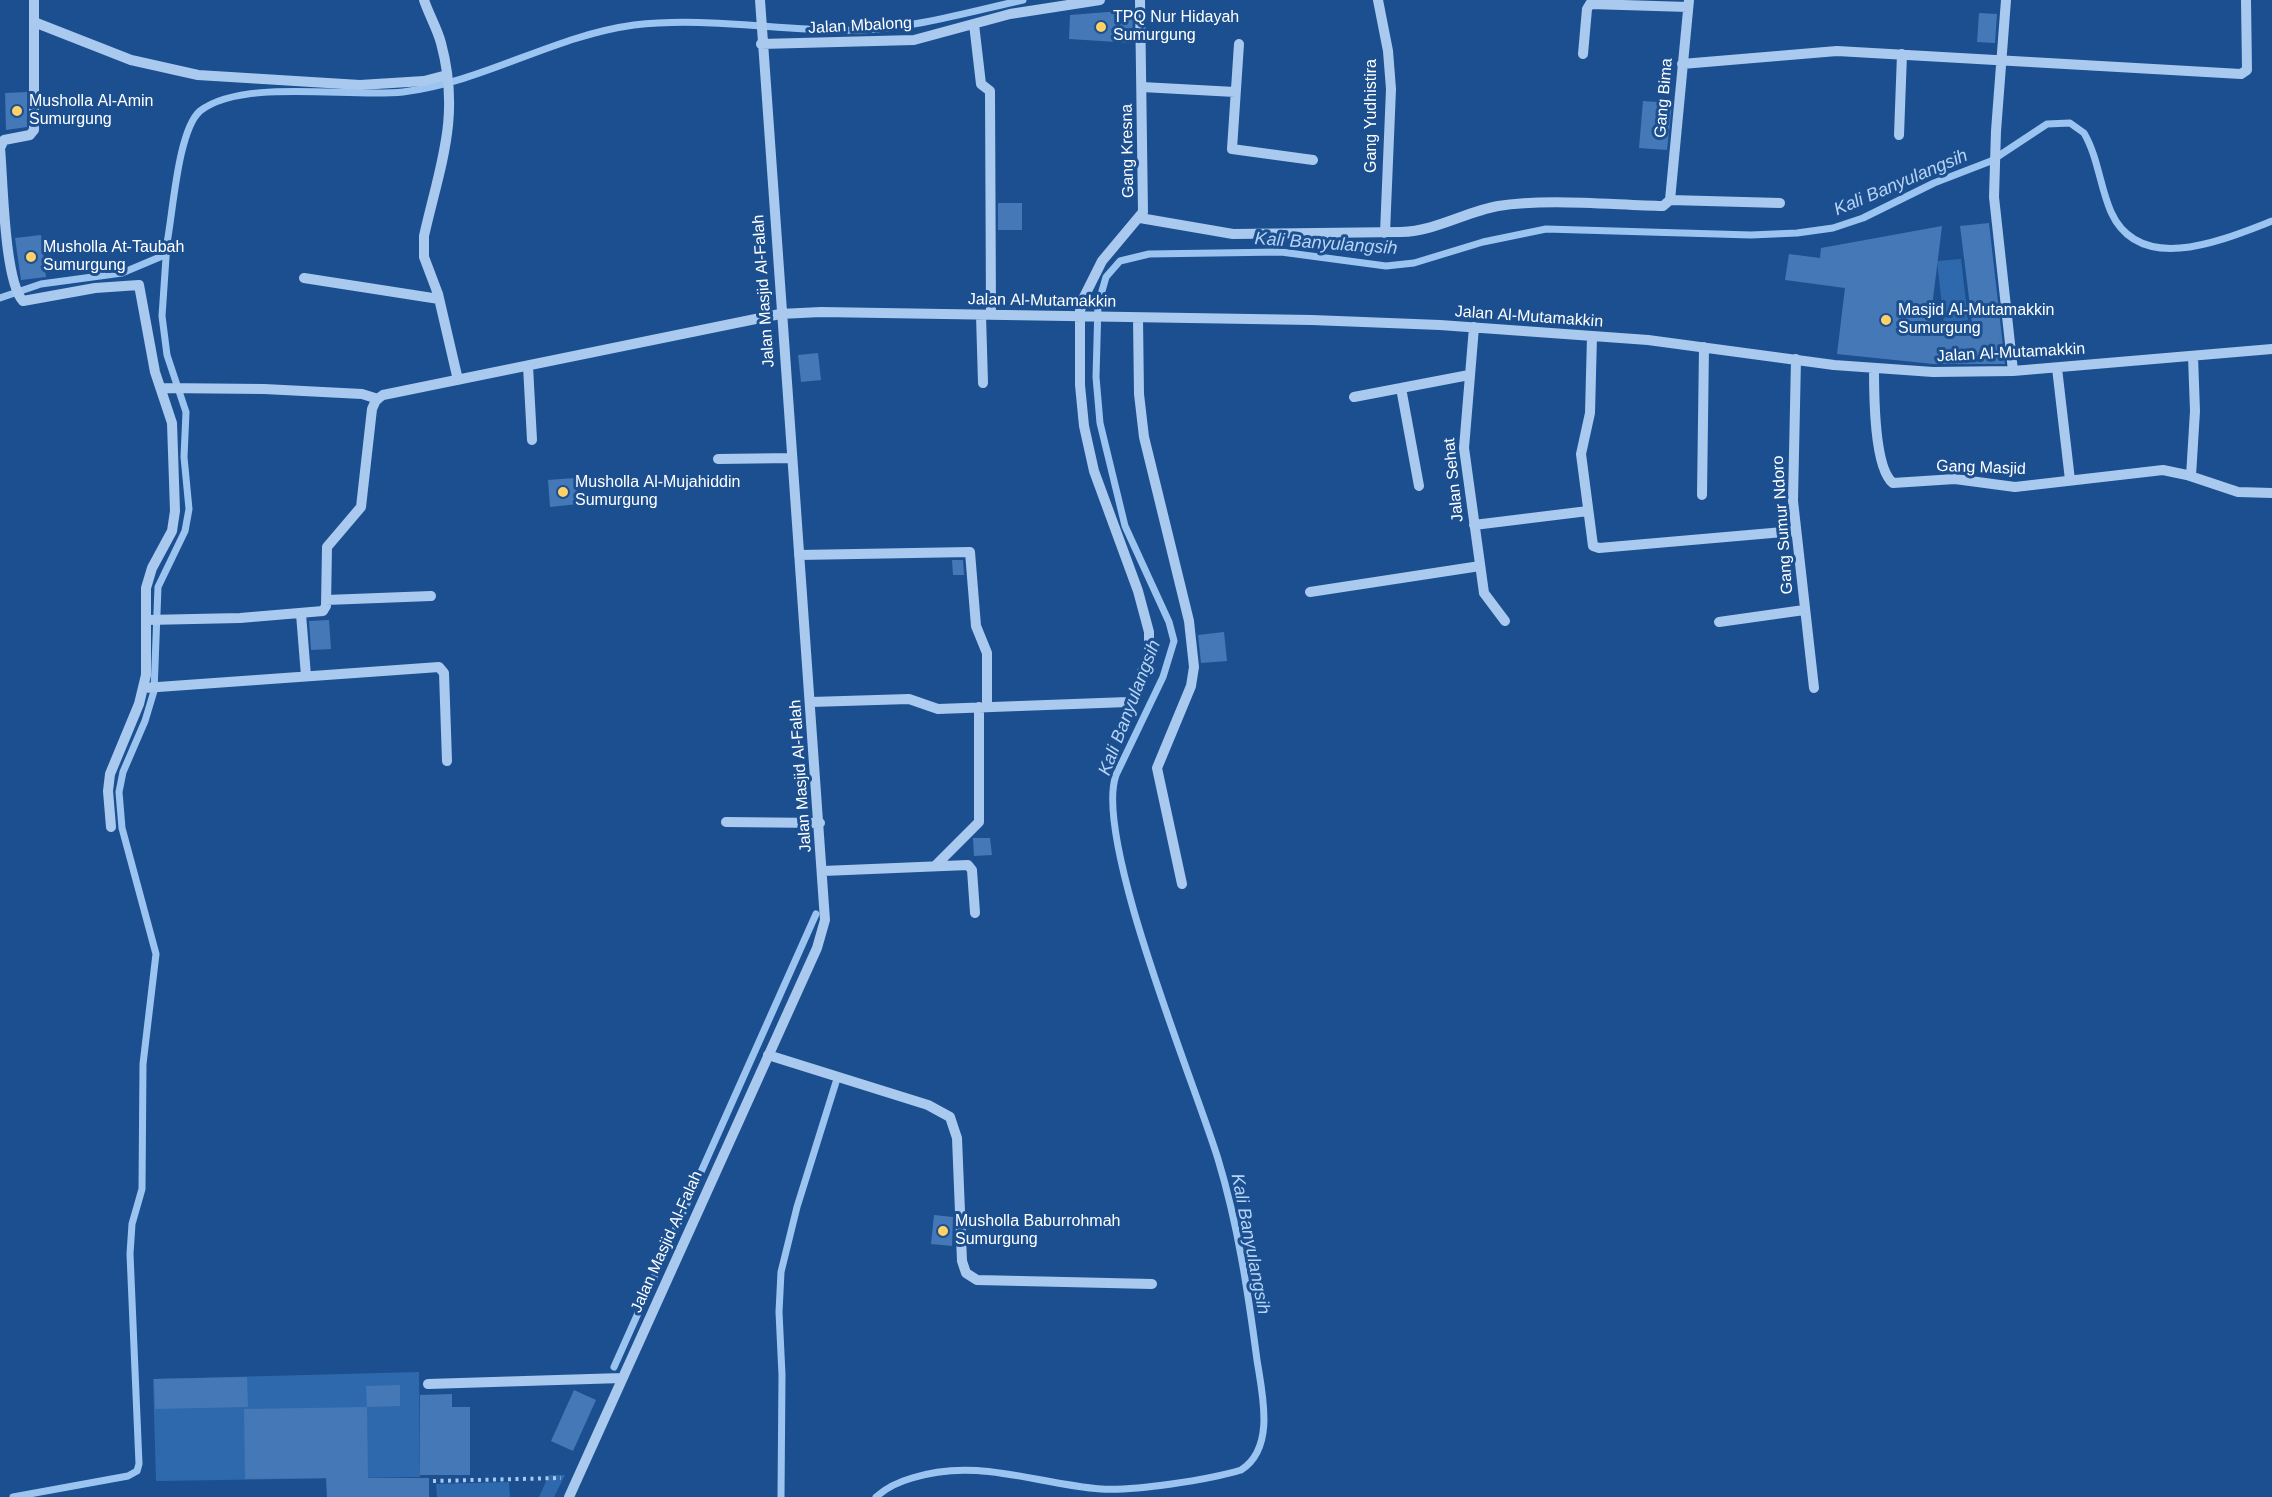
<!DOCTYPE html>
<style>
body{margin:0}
canvas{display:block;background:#1b4f8f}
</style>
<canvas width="2272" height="1497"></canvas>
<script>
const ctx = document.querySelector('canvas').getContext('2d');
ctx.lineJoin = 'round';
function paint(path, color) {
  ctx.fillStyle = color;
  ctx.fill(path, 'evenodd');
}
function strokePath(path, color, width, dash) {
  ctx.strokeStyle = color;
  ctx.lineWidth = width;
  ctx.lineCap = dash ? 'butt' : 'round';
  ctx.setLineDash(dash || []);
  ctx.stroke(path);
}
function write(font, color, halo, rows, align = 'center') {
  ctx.font = font + ' Helvetica,sans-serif';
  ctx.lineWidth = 6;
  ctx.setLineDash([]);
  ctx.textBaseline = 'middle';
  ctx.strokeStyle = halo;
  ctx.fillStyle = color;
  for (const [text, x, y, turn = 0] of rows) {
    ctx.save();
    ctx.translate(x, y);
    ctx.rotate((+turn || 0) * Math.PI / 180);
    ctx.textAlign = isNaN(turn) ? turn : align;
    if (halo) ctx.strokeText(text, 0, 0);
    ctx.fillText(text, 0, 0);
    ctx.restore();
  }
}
const green = new Path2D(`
 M1961 259 1968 320 1944 323 1937 261Z
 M419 1372 420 1477 156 1481 153 1379Z
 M549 1475H565L554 1497H539Z
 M509 1482 510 1497H437L436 1484Z`);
const stream = new Path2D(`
 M0 298 41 284 122 273 160 257 167 243C173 212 178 130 200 111 242 78 350 98 403 92 484 82 553 36 634 25 709 16 784 32 859 30 915 28 969 12 1023 0
 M614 1367 816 914
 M13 1497 128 1476 137 1471 139 1464 130 1254 132 1224 142 1189 143 1064 156 954 122 828 119 792 123 772 145 721 154 691 158 587 185 531 189 509 184 457 186 412 167 355 162 316 167 243
 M781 1497 782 1375 779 1312 781 1272 797 1207 836 1082
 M876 1497C887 1487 898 1482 912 1478 977 1457 1036 1484 1101 1489 1135 1491 1208 1480 1241 1470 1276 1448 1262 1393 1257 1360 1248 1292 1238 1225 1218 1159 1195 1084 1093 839 1116 775L1163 677 1174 641 1169 622 1125 526 1100 423 1096 377 1098 305 1106 277 1120 261 1149 254 1281 252 1386 266 1414 263 1483 242 1546 229 1751 235 1797 233 1833 228 1863 218 1934 183 1991 161 2047 124 2070 123 2084 133C2098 157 2100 187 2111 212 2140 276 2223 240 2272 221`);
const building = new Path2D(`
 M1133 10 1132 43 1069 39 1070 15Z
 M1979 13 1997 14 1995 43 1977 42Z
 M27 92V127L6 130 5 93Z
 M1643 101 1672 103 1667 150 1639 148Z
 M998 203H1022V230H998Z
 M1989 223 2005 364H1933L1837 354 1845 288 1785 280 1789 254 1820 258 1821 248 1942 226 1929 331 1973 330 1960 226Z
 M41 235 46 277 21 280 15 238Z
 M818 353 821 380 801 382 798 355Z
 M575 478 578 504 550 507 548 480Z
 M952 560H963L964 575H953Z
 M329 620 331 649 311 650 309 621Z
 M1224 632 1227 661 1201 663 1198 635Z
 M973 838H990L992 855 974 856Z
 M934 1215 953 1217 952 1246 931 1244Z
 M247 1377 248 1407 155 1409 154 1379Z
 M400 1385V1406L367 1407 366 1386Z
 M574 1390 596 1400 573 1451 551 1441Z
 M452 1394V1407H470V1475H420V1395Z
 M367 1407 368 1478H429V1497H327L326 1478 245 1479 244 1409Z`);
const path = new Path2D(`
 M433 1481 561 1478`);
const minor = new Path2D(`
 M34 0V130L30 135 4 140 0 148C3 179 4 281 23 301L95 288 139 285 155 372 172 423 175 511 172 531 152 568 146 588V675L139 704 110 774 108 791 111 827
 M424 0C429 15 437 28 441 43 461 117 440 165 424 236V257L438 294 458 380
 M1378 0 1388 51 1391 89 1385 233
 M2006 0 1996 131 1994 197 2013 371
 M34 22 131 60 198 75 360 85 424 81 447 75
 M974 24 981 84 990 91 991 315
 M761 44 914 40 1010 14 1100 0
 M1239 44 1232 149 1313 160
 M1583 54 1587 9 1590 4 1688 7
 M1682 64 1837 51 2241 74 2247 70 2246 0
 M1142 87 1235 92
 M1899 135 1902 54
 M1670 200 1689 0
 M1140 218 1233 234 1401 232C1436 231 1465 212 1498 206 1547 198 1612 205 1663 206L1670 200 1780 203
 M304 278 439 299
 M981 315 983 383
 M1138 318 1139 394 1144 437 1189 621 1194 667 1191 686 1157 768 1182 884
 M1474 327 1464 448 1484 593 1505 621
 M1592 336 1590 413 1581 454 1593 546 1599 548 1795 531
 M1796 359 1793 501 1814 688
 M528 366 532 440
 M2057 368 2070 480
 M1874 369C1874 393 1874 468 1893 483L1955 479 2015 487 2163 470 2187 475 2238 492 2272 493
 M161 388 264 389 362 394 378 399
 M1401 388 1419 486
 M1354 397 1469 375
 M718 459 792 458
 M2191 476 2195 411 2193 356
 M1702 495 1704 347
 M1474 525 1588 511
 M799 555 970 552 976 626 987 653V707
 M1310 592 1480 566
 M326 600 431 596
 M301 614 306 676
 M147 620 240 618 323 611 326 606 327 547 361 507 372 409 376 400 383 395 780 314 821 312 1312 320 1440 325 1648 340 1834 365 1933 372 2013 371 2272 349
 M1719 622 1804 610
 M144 688 439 667 444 673 447 761
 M811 702 909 699 938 709 1128 702 1132 699 1149 653V632L1138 591 1094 471 1084 426 1080 385V311L1083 299 1102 261 1143 212 1140 0
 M726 822 820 823
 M936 865 979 822V707
 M823 871 968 865 972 870 975 913
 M768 1055 928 1105 950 1117 957 1138 962 1261 966 1273 977 1280 1152 1284
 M428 1384 622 1378
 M569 1497 817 948 825 920 760 0`);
const markers = [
 [1101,27,6,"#ffd166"],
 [17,111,6,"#ffd166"],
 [31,257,6,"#ffd166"],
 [1886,320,6,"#ffd166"],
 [563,492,6,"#ffd166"],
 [943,1231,6,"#ffd166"]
];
const poiNames = [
 ["TPQ Nur Hidayah",1113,18],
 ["Sumurgung",1113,36],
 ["Musholla Al-Amin",29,102],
 ["Sumurgung",29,120],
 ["Musholla At-Taubah",43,248],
 ["Sumurgung",43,266],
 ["Masjid Al-Mutamakkin",1898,311],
 ["Sumurgung",1898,329],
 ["Musholla Al-Mujahiddin",575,483],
 ["Sumurgung",575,501],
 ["Musholla Baburrohmah",955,1222],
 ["Sumurgung",955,1240]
];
const streetNames = [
 ["Jalan Mbalong",860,26,-3],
 ["Gang Bima",1664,98,-85],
 ["Gang Yudhistira",1372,116,-90],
 ["Gang Kresna",1128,151,-91],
 ["Jalan Masjid Al-Falah",764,291,-94],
 ["Jalan Al-Mutamakkin",1042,301,1],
 ["Jalan Al-Mutamakkin",1529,317,4],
 ["Jalan Al-Mutamakkin",2011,353,-3],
 ["Gang Masjid",1981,468,2],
 ["Jalan Sehat",1454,480,-96],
 ["Gang Sumur Ndoro",1783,525,-94],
 ["Jalan Masjid Al-Falah",801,776,-94],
 ["Jalan Masjid Al-Falah",667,1242,-66]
];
const waterNames = [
 ["Kali Banyulangsih",1901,183,-23],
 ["Kali Banyulangsih",1326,244,4],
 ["Kali Banyulangsih",1130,708,-69],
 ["Kali Banyulangsih",1250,1244,79]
];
paint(green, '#2e69ad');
strokePath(stream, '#9cc4f0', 7);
paint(building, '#4478b7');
strokePath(path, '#a9c9ee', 4, [3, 4.5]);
strokePath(minor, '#a9c9ee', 10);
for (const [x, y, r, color] of markers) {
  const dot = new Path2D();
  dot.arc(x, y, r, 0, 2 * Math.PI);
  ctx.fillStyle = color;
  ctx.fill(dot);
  strokePath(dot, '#1b4f8f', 2);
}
write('16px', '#fff', '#1b4f8f', poiNames, 'left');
write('16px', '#fff', '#1b4f8f', streetNames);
write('italic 18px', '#b5d3f5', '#1b4f8f', waterNames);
</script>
